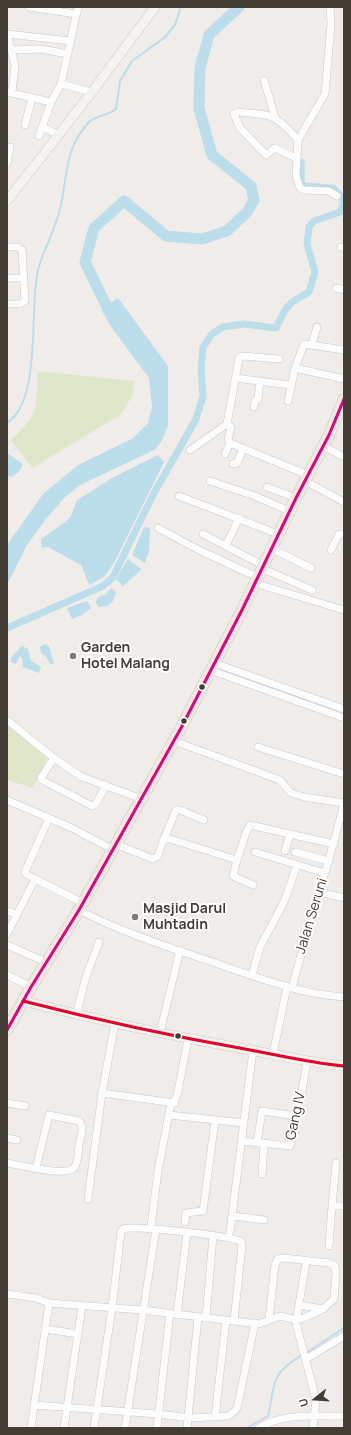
<!DOCTYPE html>
<style>
body{margin:0}
#map{position:relative;width:351px;height:1435px;overflow:hidden;background:#efece9;font-family:Manrope,sans-serif}
canvas{display:block}
.frame{position:absolute;inset:0;border:8px solid #443d36;pointer-events:none}
.north{position:absolute;left:295px;top:1379px;width:40px;height:40px;-webkit-text-stroke:3px #fff;paint-order:stroke;rotate:253deg;font-size:11px;font-weight:700;line-height:16px;text-align:center;color:#443d36}
.north::after{content:'';display:block;margin:auto;width:14px;height:18px;background:#443d36;clip-path:polygon(50% 0,100% 100%,50% 72%,0 100%)}
</style>
<div id="map">
<canvas width="351" height="1435"></canvas>
<div class="frame"></div>
<div class="north">U</div>
</div>
<script>
const ctx = document.querySelector('canvas').getContext('2d');
ctx.lineJoin = 'round';
function paint(path, color) {
  ctx.fillStyle = color;
  ctx.fill(path, 'evenodd');
}
function strokePath(path, color, width, dash) {
  ctx.strokeStyle = color;
  ctx.lineWidth = width;
  ctx.lineCap = dash ? 'butt' : 'round';
  ctx.setLineDash(dash || []);
  ctx.stroke(path);
}
function write(font, color, halo, rows, align = 'center') {
  ctx.font = font + ' Manrope,sans-serif';
  ctx.lineWidth = 4;
  ctx.setLineDash([]);
  ctx.textBaseline = 'middle';
  ctx.strokeStyle = halo;
  ctx.fillStyle = color;
  for (const [text, x, y, turn = 0] of rows) {
    ctx.save();
    ctx.translate(x, y);
    ctx.rotate((+turn || 0) * Math.PI / 180);
    ctx.textAlign = isNaN(turn) ? turn : align;
    if (halo) ctx.strokeText(text, 0, 0);
    ctx.fillText(text, 0, 0);
    ctx.restore();
  }
}
const green = new Path2D(`
 M37 371 134 381 133 395 120 415 32 468 11 440C39 415 37 406 37 371Z
 M7 724 48 757 33 788 7 780Z`);
const water = new Path2D(`
 M118 298 168 366V426L161 442 154 450 80 485 64 498 46 519 27 545 7 585V545L43 494 78 465 132 439 148 423 152 407 149 378 112 328 101 309Z
 M7 453 23 464 19 472 11 477 7 475Z
 M158 455 164 462 115 561 105 576 90 585C85 578 85 571 81 565L48 547 42 548 41 539 65 522 71 516 77 500 87 494 112 478Z
 M144 527 150 528 149 551 145 563 132 555Z
 M128 559 141 569V570L123 586 116 579Z
 M111 588 116 592 113 601 107 606 99 607 96 603C96 596 101 596 106 594Z
 M87 601 91 608 82 615 72 619 67 608Z
 M45 644 49 646 54 664H50L46 656 41 653 40 647Z
 M22 646 28 649 31 661 41 667 39 673 23 667 22 657H19L16 664 11 662V658Z`);
const stream = new Path2D(`
 M7 423C42 401 29 308 38 270 43 251 53 234 58 216 69 181 61 153 89 122 95 116 109 115 116 109L120 81 132 61 164 38 175 25 181 7
 M306 1353 344 1328
 M247 1428 268 1416C276 1382 269 1375 302 1355`);
const canal = new Path2D(`
 M7 628 103 586 113 577 153 495 196 419 203 396 201 368 203 347 212 334 223 327 244 324 276 328 285 310 292 302 309 292 315 272 307 244 309 227 314 221 340 212 343 206V198L333 188 303 186 301 181V162`);
const river = new Path2D(`
 M114 317 105 303 85 262 94 228 124 201 166 236 202 239 227 231 247 212 254 200 251 186 212 155 199 108 200 68 209 35 239 7`);
const street = new Path2D(`
 M29 7 76 14
 M78 7 61 84 92 92
 M330 7 331 24 325 94 298 140 296 176 300 188 304 190 329 191 337 196
 M12 50 41 49 68 54
 M264 80 275 117
 M7 92 51 102 61 84
 M12 93 15 65 7 34 71 41
 M25 125 32 98
 M42 127 59 135
 M39 136 51 102
 M296 158 275 148 266 155 240 128 234 114 238 112C273 115 275 114 298 140
 M7 163 10 147
 M7 247H18L22 250 25 301 20 304H7
 M341 247 344 248
 M7 278H24
 M336 288 344 290
 M312 344 317 327
 M295 368 344 379
 M235 378 290 385
 M288 401 295 368 304 344 344 350
 M254 407 255 401 258 399 260 381
 M227 424 231 427 228 439 230 443 308 475
 M323 446 344 457
 M190 450 227 424 239 358 243 356 279 359
 M225 454 230 443
 M233 464 237 463 243 448
 M210 481 255 496 289 511
 M305 481 344 502
 M267 487 296 498
 M179 496 278 534
 M158 528 201 551 257 577
 M203 534 262 565
 M226 545 239 518
 M271 548 311 568
 M331 550 339 534H344
 M261 568 312 590
 M254 583 344 610
 M214 663 344 709
 M210 670 344 718
 M7 720 54 758 82 777 142 799
 M174 741 280 780 291 793 304 797 344 803
 M258 747 344 774
 M54 758 41 778 42 780 92 806 96 804 106 785
 M7 800 72 828 112 849
 M164 839 176 810H180L204 820
 M115 844 153 859 158 856 163 841 167 838 237 860 247 830 250 825 334 844
 M285 851 290 834
 M255 852 325 873
 M295 852 329 861
 M237 860 233 876 253 885
 M35 879 26 874 25 872 49 818
 M319 892 344 898
 M79 910C123 933 171 948 218 964 259 978 300 994 344 997
 M7 911 16 914
 M7 934 35 879 83 903
 M7 945 46 962
 M7 975 31 987
 M252 975 260 947 284 902 297 865
 M292 988C308 926 329 865 344 803
 M76 1015 86 977 99 942
 M160 1033 180 950
 M273 1054 287 987
 M102 1093 175 1103
 M7 1103 25 1106
 M169 1115 244 1123
 M7 1138 17 1140
 M242 1141 290 1146 295 1131 307 1062
 M257 1143 262 1111 297 1116
 M7 1163C20 1165 65 1177 74 1168 79 1162 78 1151 79 1144 81 1136 85 1127 79 1121L49 1115 36 1168
 M336 1163 332 1206H344
 M262 1174 264 1144
 M88 1199 102 1093 115 1023
 M233 1216 264 1220
 M185 1222 186 1213 203 1211 215 1120
 M151 1226 158 1171 170 1108 177 1096 188 1039
 M230 1232 253 1050
 M329 1246 332 1206
 M306 1262 296 1323 316 1400 313 1428
 M7 1294 36 1298 49 1303 142 1310 259 1324 280 1316 297 1320 304 1318 323 1309 334 1299 336 1272 335 1266 329 1263 284 1258 278 1259 275 1265 269 1319
 M299 1305 323 1309
 M177 1314 187 1233
 M206 1318 213 1236
 M45 1329 78 1334
 M306 1359 344 1336
 M34 1405 158 1414 191 1418 228 1416 236 1410 238 1404 255 1323
 M215 1417 226 1320
 M31 1428 49 1303
 M64 1428 82 1306
 M94 1428 112 1308 121 1232 123 1229C136 1225 228 1236 241 1241L242 1245 234 1321
 M125 1428 156 1229
 M157 1428 170 1313
 M187 1428 198 1317
 M259 1428C284 1412 316 1417 344 1416`);
const secondary = new Path2D(`
 M7 201 92 92 155 7
 M23 1001C97 1020 171 1036 245 1049 278 1055 311 1063 344 1066`);
const primary = new Path2D(`
 M7 1030 31 987 79 910 181 728 242 610 296 498 329 435 344 399`);
const bus1 = new Path2D(`
 M7 1030 31 987 79 910 181 728 242 610 296 498 329 435 344 399`);
const bus2 = new Path2D(`
 M23 1001C97 1020 171 1036 245 1049 278 1055 311 1063 344 1066`);
const markers = [
 [73,656,4,"#807a75"],
 [202,687,3.5,"#443d36"],
 [184,721,3.5,"#443d36"],
 [135,917,4,"#807a75"],
 [178,1036,3.5,"#443d36"]
];
const poiNames = [
 ["Garden",81,648],
 ["Hotel Malang",81,664],
 ["Masjid Darul",143,909],
 ["Muhtadin",143,925]
];
const streetNames = [
 ["Jalan Seruni",312,916,-73],
 ["Gang IV",296,1116,-78]
];
paint(green, '#dfe7cb');
paint(water, '#bcddea');
strokePath(stream, '#bcddea', 2);
strokePath(canal, '#bcddea', 7);
strokePath(river, '#bcddea', 11);
strokePath(street, '#cbc8c5', 8);
strokePath(secondary, '#cec8c0', 10);
strokePath(primary, '#d0c6b8', 12);
strokePath(street, '#fdfcfc', 7);
strokePath(secondary, '#f5f3ef', 9);
strokePath(primary, '#efeae4', 11);
strokePath(bus1, '#e5007d', 3);
strokePath(bus2, '#e4002b', 3);
for (const [x, y, r, color] of markers) {
  const dot = new Path2D();
  dot.arc(x, y, r, 0, 2 * Math.PI);
  ctx.fillStyle = color;
  ctx.fill(dot);
  strokePath(dot, '#fff', 1.5);
}
write('bold 14px', '#443d36', '#fff', poiNames, 'left');
write('14px', '#443d36', '#fff', streetNames);
</script>
